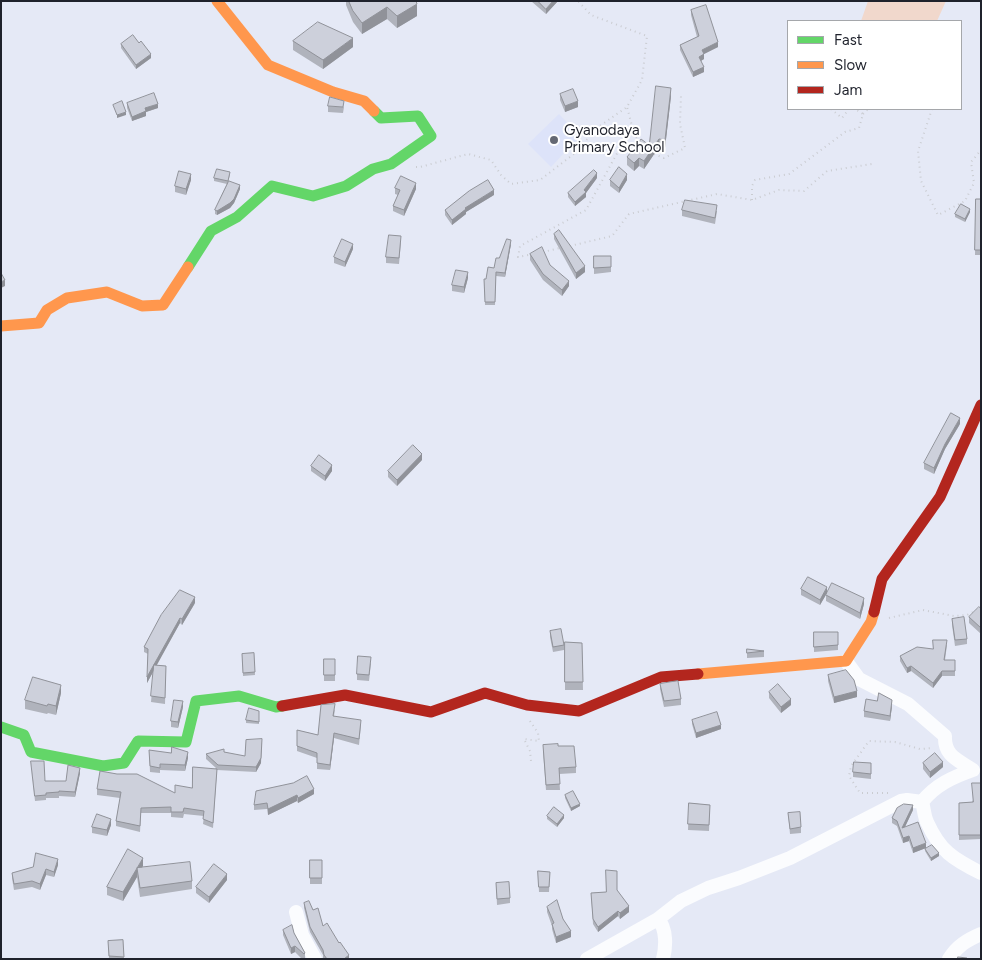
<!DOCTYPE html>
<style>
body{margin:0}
#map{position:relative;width:982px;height:960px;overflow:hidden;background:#e5e9f6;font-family:Figtree,sans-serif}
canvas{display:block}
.frame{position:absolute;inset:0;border:2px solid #1f222c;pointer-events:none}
.legend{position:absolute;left:787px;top:20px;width:175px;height:90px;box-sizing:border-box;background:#fff;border:1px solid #a5a7ab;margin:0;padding:6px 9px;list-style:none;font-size:15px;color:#1f222c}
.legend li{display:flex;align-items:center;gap:10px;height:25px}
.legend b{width:25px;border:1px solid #a5a7ab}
</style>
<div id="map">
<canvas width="982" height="960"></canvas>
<div class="frame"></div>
<ul class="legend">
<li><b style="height:6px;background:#63d668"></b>Fast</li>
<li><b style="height:6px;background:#ff974d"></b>Slow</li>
<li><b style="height:6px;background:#b3261e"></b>Jam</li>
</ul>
</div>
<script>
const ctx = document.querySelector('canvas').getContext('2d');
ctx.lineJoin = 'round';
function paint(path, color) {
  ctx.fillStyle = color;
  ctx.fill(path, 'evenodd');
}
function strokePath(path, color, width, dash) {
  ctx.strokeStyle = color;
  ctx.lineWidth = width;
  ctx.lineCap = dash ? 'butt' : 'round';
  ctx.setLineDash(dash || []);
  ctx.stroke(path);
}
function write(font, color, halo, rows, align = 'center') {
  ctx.font = font + ' Figtree,sans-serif';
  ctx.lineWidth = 4;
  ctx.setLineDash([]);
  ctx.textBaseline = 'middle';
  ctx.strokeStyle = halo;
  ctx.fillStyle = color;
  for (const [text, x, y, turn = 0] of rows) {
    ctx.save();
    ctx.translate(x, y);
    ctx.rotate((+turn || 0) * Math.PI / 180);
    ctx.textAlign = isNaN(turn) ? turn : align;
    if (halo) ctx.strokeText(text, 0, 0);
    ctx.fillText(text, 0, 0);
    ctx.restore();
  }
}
const built = new Path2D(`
 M559 114 580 136 551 167 528 144Z`);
const green = new Path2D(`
 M868 1H946L937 21H861Z`);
const path = new Path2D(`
 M831 109 842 118 849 109
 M932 109 918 151 921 181 938 215 965 201 974 183 971 162 981 150
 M863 114 868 109
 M629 130 641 142
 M654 154 664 158 685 148 680 124 681 95
 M416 167H420L468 154 491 160 501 175 511 184 540 180 579 150 594 130 627 107 642 80 647 36 591 15 578 1
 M752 200V186L755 180 789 174 845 132 859 128 863 114 855 109
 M570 246 612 236 629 214 717 194 752 200 779 190 804 191 827 171 872 164
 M543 252 560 248
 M533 254 518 257 520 246 586 210 632 126 627 107
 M889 618 923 610 954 616 967 615 981 608
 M530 721 538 733 539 741 524 739 530 751 531 761
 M888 793H860L849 776 851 766 869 741 895 742 920 749 933 748`);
const street = new Path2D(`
 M846 661 859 679 908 704 945 736C944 756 958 760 973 770 953 777 935 785 922 802
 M296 912 302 935 315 959
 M658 919C667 929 666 947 663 959
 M587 959 658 919 681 901 708 888 739 878 790 858 901 801 907 800 922 802C924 808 924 816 927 822 940 851 953 859 981 873
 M949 959C957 946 967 940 981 934`);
const fast = new Path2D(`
 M188 267 211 231 237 217 272 186 313 196 346 186 373 169 391 164 431 136 418 116 381 118 374 111
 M1 727 24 735 31 752 103 766 124 763 138 741 186 742 196 701 239 696 276 707 282 706`);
const slow = new Path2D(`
 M217 1 268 65 333 92 364 101 374 111
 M1 326 39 323 47 310 67 298 107 292 142 306 163 305 188 267
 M698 674 846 661 871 622 874 612`);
const jam = new Path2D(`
 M874 612 882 579 940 497 981 405
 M282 706 345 695 431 712 485 693 527 705 579 711 661 677 698 674`);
const wall = new Path2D(`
 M346 1H416L417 16 397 28 387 19 362 34 353 22 346 5Z
 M531 1H558L546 14Z
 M691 10 718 47 704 54V59L701 61 704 72 693 77 680 50V45L697 37 691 15Z
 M293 41 353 47 323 69 293 50Z
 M121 44 151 58 136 69 121 48Z
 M560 94 578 107 565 112 560 100Z
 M671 96 665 148 659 147 644 169 639 166 634 171 627 165V157L649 145Z
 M127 103 158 108 146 112V116L132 121 127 108Z
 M328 106 344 107 343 113 328 112Z
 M230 175 228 182 240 189 234 203 230 208 217 215 215 214V210L227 184 214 181V178Z
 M597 178 586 193V197L575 206 568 197V193Z
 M191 180 186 195 175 192V186Z
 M610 180H627L619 193 610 186Z
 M395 188 416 189 404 216 393 211V206L398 195 395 194Z
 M494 195 466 212V214L452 225 445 215V210Z
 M976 199H981V255H975Z
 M682 210 717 211 715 224 682 216Z
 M970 212 965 222 955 217V214Z
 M554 234 585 272 576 279 554 239Z
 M401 242 399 264 386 263V257Z
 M511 244 505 277 496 276 495 305H485L484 279H486L494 268 499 258Z
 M353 249 345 267 334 263V257Z
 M530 254 550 265 569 286 562 296 543 280 530 260Z
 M594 256H611V272L594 274Z
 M468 278 464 293 452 291V285Z
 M960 424 945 449 934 474 924 469V463Z
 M422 460 397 486 388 477V471Z
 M311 466 332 471 325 481 311 471Z
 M801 589 827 593 820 605 801 595Z
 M826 595 864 604 860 619 826 601Z
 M195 603 182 625 180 623 156 665 166 666 165 704 151 702 154 670 147 683 148 654 144 652V647Z
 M981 608V634L969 623V617Z
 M952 619 967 639V644L955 646 952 625Z
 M550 631 564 645V650L553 652 550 637Z
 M814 632H838V650L814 652Z
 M565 642 582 643 583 690H565Z
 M947 645 945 660H955V676H942L933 688 911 671 907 673 900 661V656L933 649Z
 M747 649 764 651V657L747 658Z
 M254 653 255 675 243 676 242 654Z
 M324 659H335V681H324Z
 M371 663 369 681 357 680V674Z
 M828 675 857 697 834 703 828 681Z
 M660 684 681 699V705L664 707 660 689Z
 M769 692 791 705 781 713 769 698Z
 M61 693 56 715 48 713 47 714 25 709V700Z
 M892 706 890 721 864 717V711Z
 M183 707 178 728 171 727V721Z
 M335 709 334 716 361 725 359 745 334 738 330 770 317 769V758L297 751V730L318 735Z
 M259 711V724L246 723V720Z
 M692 720 721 729 696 738 692 724Z
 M558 746 576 767V773L559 774 560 790H546L543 751Z
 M149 750 188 758 185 771 160 770V773L150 772Z
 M224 752 261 763 256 772 217 770 213 828 203 824 204 816 184 814 183 818 171 817V813H141L140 832 116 826V821L120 798 97 795V789L175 793 192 788 216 768 206 759V754Z
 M31 761 45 781H66L80 773 75 797 59 796V798H46V800L35 801Z
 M923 763 943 767 930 778 923 769Z
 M871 768V779L853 777V772Z
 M293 783 314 794 298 803 297 801 268 815 267 809 254 810V805Z
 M981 783V839L959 840V803L972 802Z
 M565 795 580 806 571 811 565 798Z
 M689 803 710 805 709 831 688 830Z
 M913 810 905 827 926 848 939 856 931 861 925 851 926 848 913 853 909 841 903 843 897 826 892 823V818Z
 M788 813 801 827V833L790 834Z
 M547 816 564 818 557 827 547 819Z
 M111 825 107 836 92 833V827Z
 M310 860H322V884H310Z
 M58 865 54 877 46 875 40 890 32 887 14 890 12 878V873Z
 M143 866 142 868 192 881V889L140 897 137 877 123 901 107 895V887Z
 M538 871 550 872 549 892H539Z
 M227 880 209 903 196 893V887Z
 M496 883 510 898V903L497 905Z
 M617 890 629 912 620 919 618 916 598 932 593 924 591 893 606 892Z
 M304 903 313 910 323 926 339 943 349 959H323V955L310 932 304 908Z
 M547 907 563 919 571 937 556 943 552 929V926L547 912Z
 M283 930 294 933 305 953V959H302L295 952 291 954 283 935Z
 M123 940 124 959H109L108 941Z`);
const shadedWall = new Path2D(`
 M553 1H558L546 14V9Z
 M417 4V16L397 28V16Z
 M387 7V19L362 34V23Z
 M353 38V47L323 69V60Z
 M718 42V47L702 55V50Z
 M151 54V58L136 69V65Z
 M704 54V59L699 62V57Z
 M704 67V72L693 77V72Z
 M671 88V96L665 148V140Z
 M578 101V107L565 112V106Z
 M158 104V108L146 112V116L132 121V117L145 108Z
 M126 112V115L117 118V115Z
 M659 139V147L644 169V161Z
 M639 158V166L634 171V163Z
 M597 173V178L586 193V197L575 206V202Z
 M191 174V180L186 195V189Z
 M627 174V180L619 193V188Z
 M416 183V189L404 216V210Z
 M240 185V189L234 203 230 208 217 215V211Z
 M494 190V195L466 212V214L452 225V220L465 208Z
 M970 209V212L965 222V219Z
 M511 240V244L505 277V273Z
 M353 244V249L345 267V262Z
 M585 266V272L576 279V273Z
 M468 272V278L464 293V287Z
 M5 280V286L1 288V282Z
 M569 281V286L562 296V290Z
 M960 418V424L945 449 934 474V468L945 444Z
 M422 454V460L397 486V480Z
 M332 465V471L325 481V476Z
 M827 587V593L820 605V600Z
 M195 597V603L182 625V619Z
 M864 598V604L860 619V613Z
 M180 618V623L147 683V677Z
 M911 666V671L907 673V668Z
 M942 671V676L933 688V683Z
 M61 685V693L56 715V706Z
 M857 691V697L834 703V697Z
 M791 699V705L781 713V707Z
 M892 700V706L890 721V716Z
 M183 701V707L178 728V722Z
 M721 725V729L696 738V733Z
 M334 733V738L330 770V765Z
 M262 739 261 763 256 772V767Z
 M188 752V758L185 771V765Z
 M943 762V767L930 778V772Z
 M80 768V773L75 797V792Z
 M314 789V794L298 803V798Z
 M297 795V801L268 815V809Z
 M580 804V806L571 811V808Z
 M913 805V810L902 833V828Z
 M564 815V818L557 827V824Z
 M111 819V825L107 836V830Z
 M909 836V841L903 843V838Z
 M926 843V848L913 853V848Z
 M939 853V856L931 861V858Z
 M143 858V866L138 875 137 868V877L123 901V892Z
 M58 859V865L54 877V872Z
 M46 869V875L40 890V884Z
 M227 874V880L209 903V897Z
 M629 906V912L620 919V913Z
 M618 911V916L598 932V927Z
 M571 931V937L556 943V937Z
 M295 946V952L291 954V948Z
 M349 955V959H344Z`);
const building = new Path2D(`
 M349 1H416L417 4 397 16 387 7 362 23 353 11Z
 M538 1H553L546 9Z
 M706 5 718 42 702 50 704 54 699 57 704 67 693 72 680 45 699 36 691 10Z
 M318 22 353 38 323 60 293 41Z
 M133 35 139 43 141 41 151 54 136 65 121 44Z
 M656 86 671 88 665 140 659 139 644 161 639 158 634 163 627 157 641 139 649 145Z
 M573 89 578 101 565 106 560 94Z
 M154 93 158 104 145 108 146 111 132 117 127 103Z
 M330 97 344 101 343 107 328 106Z
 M122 101 126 112 117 115 113 105Z
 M619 167 627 174 619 188 610 180Z
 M217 169 230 172 228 181 214 178Z
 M594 170 597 173 584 190 586 192 575 202 568 193Z
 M179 171 191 174 186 189 175 186Z
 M401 176 416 183 404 210 393 206 400 190 395 188Z
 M488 180 494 190 465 208 466 209 452 220 445 210 469 191Z
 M229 181 240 185 234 199 230 203 217 211 215 210Z
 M976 199H981V250H975Z
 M685 200 717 205 715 218 682 210Z
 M961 204 970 209 965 219 955 214Z
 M559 230 585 266 576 273 554 234Z
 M389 235 401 236 399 258 386 257Z
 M342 239 353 244 345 262 334 257Z
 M507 239 511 240 505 273 496 272 495 302H485L484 279H486L488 267 494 268 496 258H499Z
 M542 247 550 265 569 281 562 290 543 274 530 254Z
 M594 256H611V267L594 268Z
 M456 270 468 272 464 287 452 285Z
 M1 273 5 280 1 282Z
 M951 413 960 418 945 444 934 468 924 463Z
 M413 445 422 454 397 480 388 471Z
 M319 455 332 465 325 476 311 466Z
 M808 577 827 587 820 600 801 589Z
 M832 583 864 598 860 613 826 595Z
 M180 590 195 597 182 619 180 618 147 677 148 649 144 647 161 615Z
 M979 607 981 608V628L969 617Z
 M964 617 967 639 955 640 952 619Z
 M561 629 564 645 553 647 550 631Z
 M814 632H838V645L814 647Z
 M933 640H947L944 660H955V671H942L933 683 911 666 907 668 900 656 917 647 933 649Z
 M565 642 582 643 583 682H565Z
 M747 649 764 651 747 653Z
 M254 653 255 672 243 673 242 654Z
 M358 656 371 657 369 675 357 674Z
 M324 659H335V675H324Z
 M154 665 166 666 165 698 151 696Z
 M846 670 854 680 857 691 834 697 828 675Z
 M33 677 61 685 56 706 48 704 47 706 25 700Z
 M678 681 681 699 664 701 660 684Z
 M778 684 791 699 781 707 769 692Z
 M879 693 892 700 890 716 864 711 866 699 877 701Z
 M174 700 183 701 178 722 171 721Z
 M335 704 333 716 361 720 359 739 334 733 330 765 317 763V753L297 746V730L318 735 321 705Z
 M249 708 259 711V722L246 720Z
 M717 712 721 725 696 733 692 720Z
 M262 739 261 758 256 767 218 765 206 754 224 749V752L245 756 246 740Z
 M558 744V746H574L576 767 559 768 560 784 546 785 543 745Z
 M172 747 188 752 185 765 160 764V768L150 766 149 750 171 753Z
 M935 753 943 762 930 772 923 763Z
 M31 761H44L45 781H66L68 765 80 768 75 792 59 791V792L46 793V795L35 796Z
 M854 762 871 763V774L853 772Z
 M193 767 217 769 213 823 203 819 204 811 184 808 183 812H171V807L141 808 140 826 116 821 121 792 97 789 100 771 117 774H137L175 793V785L192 788Z
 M307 776 314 789 298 798 297 795 268 809 267 803 254 805 256 791 293 783Z
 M972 783H981V835H959V803L973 802Z
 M573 791 580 804 571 808 565 795Z
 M689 803 710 805 709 825 688 824Z
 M904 804 913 805 902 828 918 822 926 843 913 848 909 836 903 838 897 821 892 818 897 808Z
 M554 807 564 815 557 824 547 816Z
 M800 812 801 827 790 829 788 813Z
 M97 814 111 819 107 830 92 827Z
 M932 845 939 853 931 858 925 849Z
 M128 849 143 858 123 892 107 887Z
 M36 853 58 859 54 872 46 869 40 884 32 881 14 884 12 873 33 867Z
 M310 860H322V878H310Z
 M190 862 192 881 140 888 137 868Z
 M214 864 227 874 209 897 196 887Z
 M606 870 617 871V890L629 906 620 913 618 911 598 927 593 919 591 893 606 892Z
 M538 871 550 872 549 887H539Z
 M509 882 510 898 497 899 496 883Z
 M557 900 563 919 571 931 556 937 552 924 554 923 547 907Z
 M309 901 313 910 318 908 323 926 327 923 339 943 340 942 349 955 344 959H327L324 955 323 950 310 927 304 903Z
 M292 925 294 933 305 953 304 954 295 946 291 948 283 930Z
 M123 940 124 957 109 956 108 941Z
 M958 957 967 958V959H958Z`);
const markers = [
 [554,140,5,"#646873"]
];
const poiNames = [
 ["Gyanodaya",564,131],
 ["Primary School",564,148]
];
paint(built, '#dde3f9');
paint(green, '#f1d8cc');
strokePath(path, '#caccd1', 2, [1, 4]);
strokePath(street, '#fbfcfe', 14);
strokePath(fast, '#63d668', 11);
strokePath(slow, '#ff974d', 11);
strokePath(jam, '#b3261e', 11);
paint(wall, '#b0b3bc');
paint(shadedWall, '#909299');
paint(building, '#cdd0db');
strokePath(building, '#909299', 1);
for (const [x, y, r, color] of markers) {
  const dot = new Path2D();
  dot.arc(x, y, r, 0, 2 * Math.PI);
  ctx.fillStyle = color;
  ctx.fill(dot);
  strokePath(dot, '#fff', 2);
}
write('15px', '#1f222c', '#fff', poiNames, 'left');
</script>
